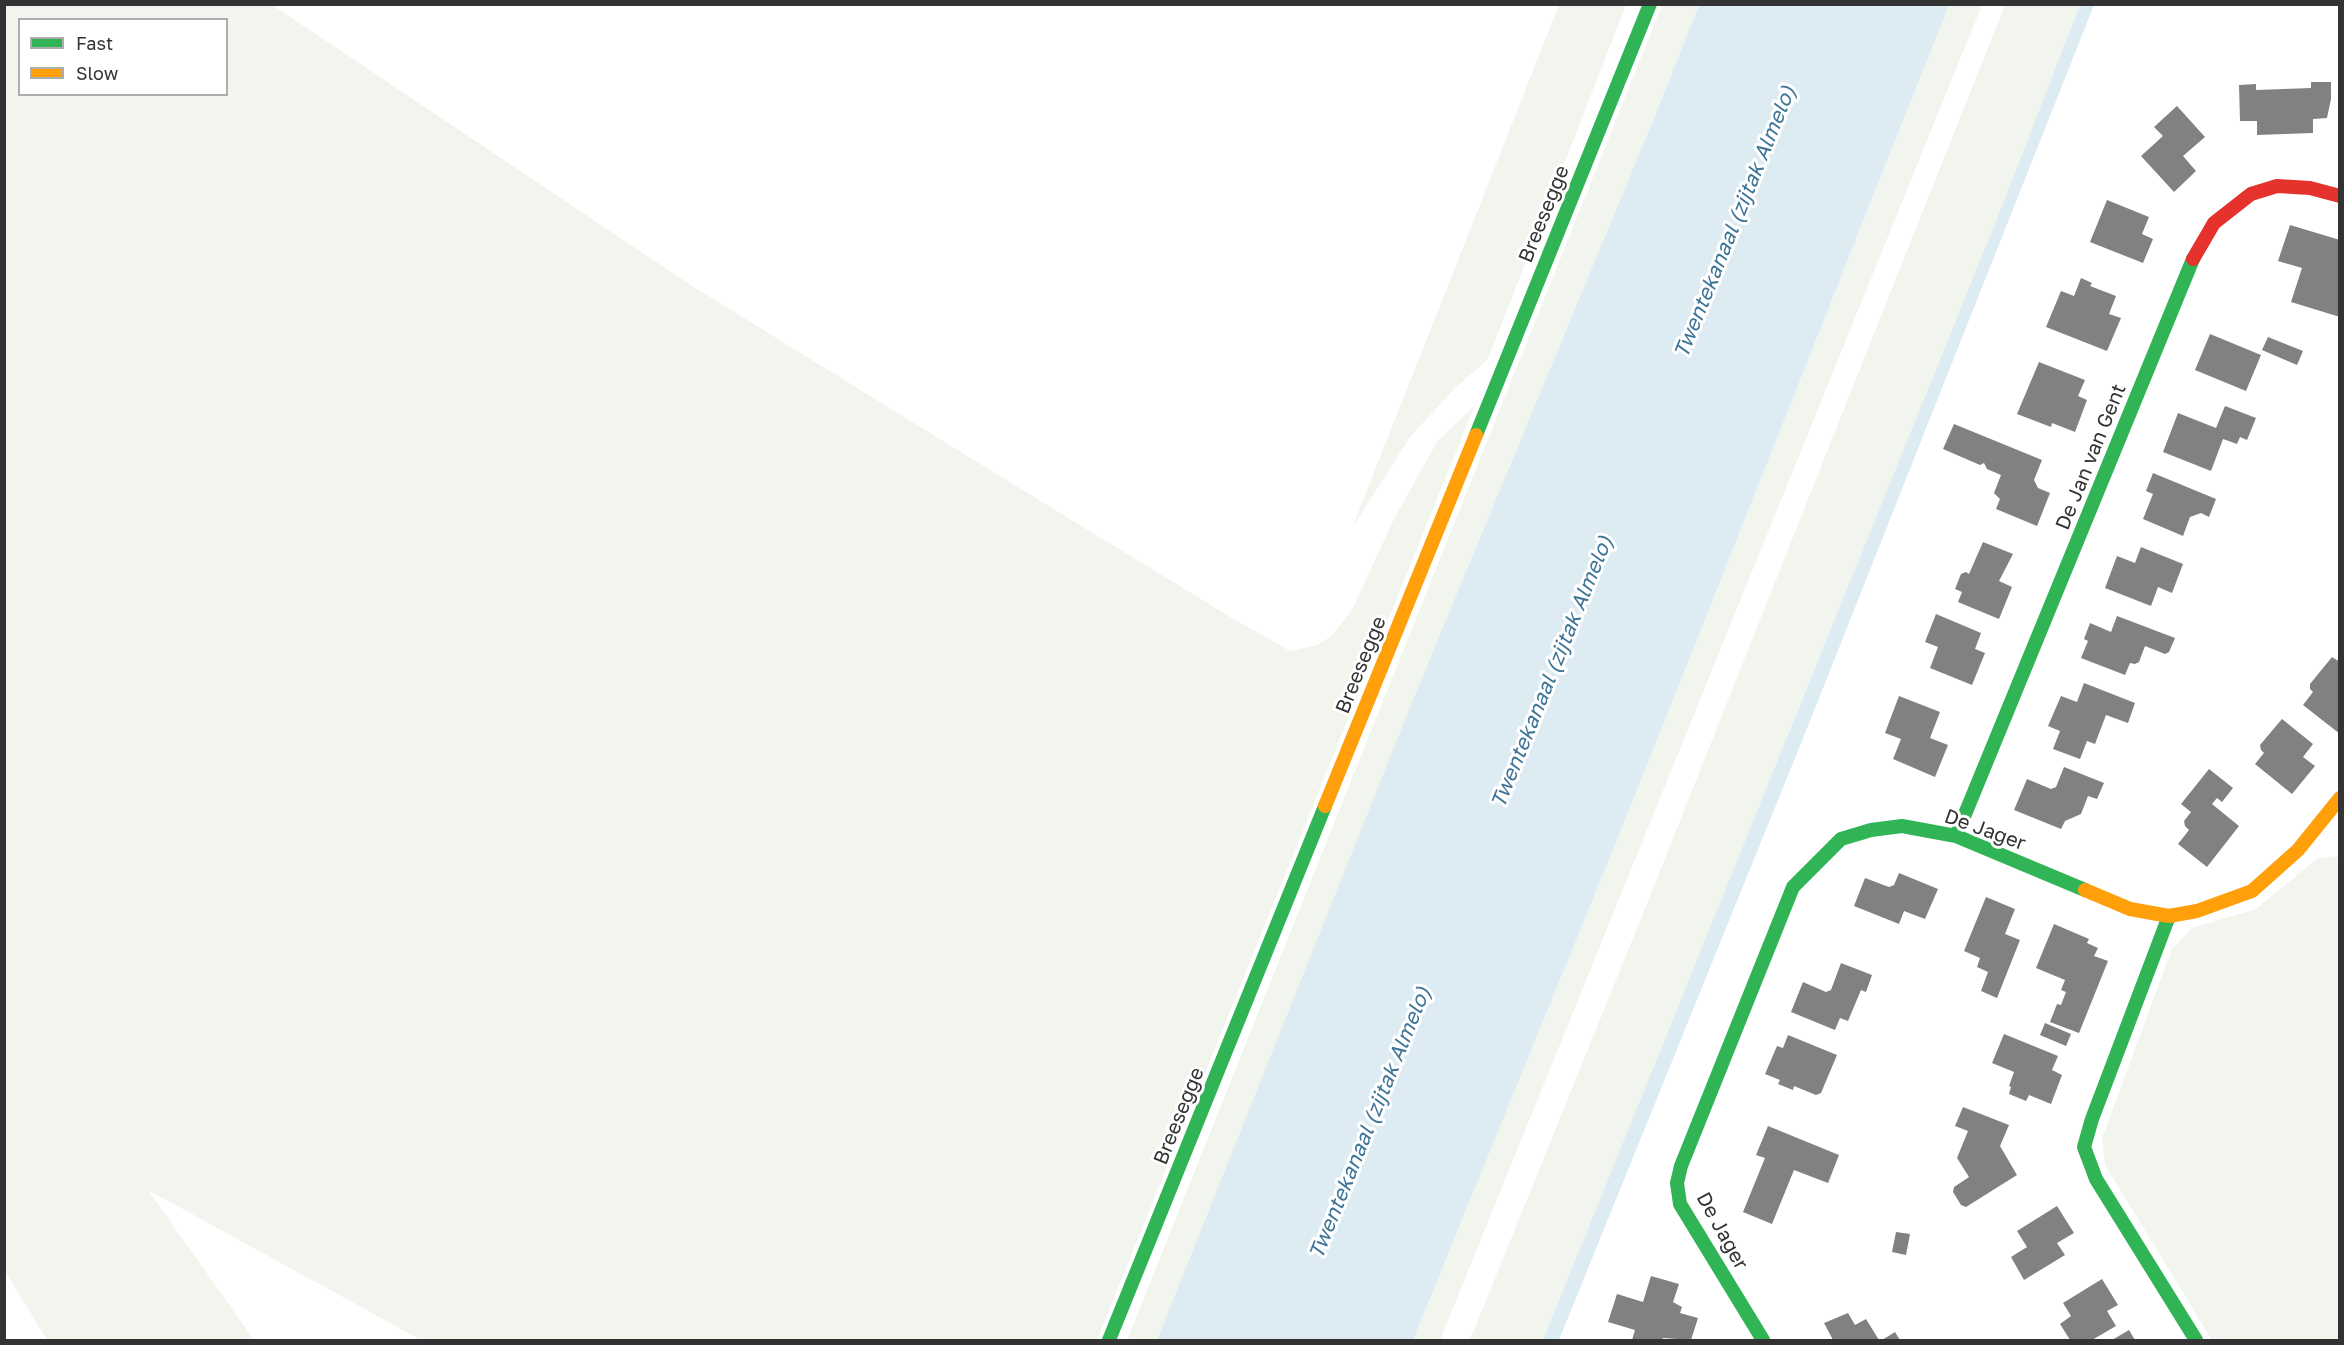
<!DOCTYPE html>
<style>
body{margin:0}
#map{position:relative;width:2344px;height:1345px;overflow:hidden;background:#fff;font-family:"Golos Text",sans-serif}
canvas{display:block}
.frame{position:absolute;inset:0;border:6px solid #333;pointer-events:none}
.legend{position:absolute;left:18px;top:18px;width:210px;height:78px;box-sizing:border-box;background:#fff;border:2px solid #adadad;margin:0;padding:8px 10px;list-style:none;font-size:18px;color:#333}
.legend li{display:flex;align-items:center;gap:12px;height:30px}
.legend b{width:30px;border:2px solid #adadad}
</style>
<div id="map">
<canvas width="2344" height="1345"></canvas>
<div class="frame"></div>
<ul class="legend">
<li><b style="height:8px;background:#30b455"></b>Fast</li>
<li><b style="height:8px;background:#ff9f0a"></b>Slow</li>
</ul>
</div>
<script>
const ctx = document.querySelector('canvas').getContext('2d');
ctx.lineJoin = 'round';
function paint(path, color) {
  ctx.fillStyle = color;
  ctx.fill(path, 'evenodd');
}
function strokePath(path, color, width, dash) {
  ctx.strokeStyle = color;
  ctx.lineWidth = width;
  ctx.lineCap = dash ? 'butt' : 'round';
  ctx.setLineDash(dash || []);
  ctx.stroke(path);
}
function write(font, color, halo, rows, align = 'center') {
  ctx.font = font + ' "Golos Text",sans-serif';
  ctx.lineWidth = 6;
  ctx.setLineDash([]);
  ctx.textBaseline = 'middle';
  ctx.strokeStyle = halo;
  ctx.fillStyle = color;
  for (const [text, x, y, turn = 0] of rows) {
    ctx.save();
    ctx.translate(x, y);
    ctx.rotate((+turn || 0) * Math.PI / 180);
    ctx.textAlign = isNaN(turn) ? turn : align;
    if (halo) ctx.strokeText(text, 0, 0);
    ctx.fillText(text, 0, 0);
    ctx.restore();
  }
}
const green = new Path2D(`
 M4 5H272L697 289 1003 478 1232 618 1290 651 1318 645 1331 636 1351 612 1394 519 1437 442 1475 405 1097 1340H421L148 1190 254 1340H47L4 1269ZM20 20H226V94H20Z
 M1559 5H1626L1488 359 1455 388 1410 437 1352 528Z
 M1662 5H1699L1652 123 1414 697 1157 1340H1127Z
 M1949 5H1982L1440 1340H1413L1632 803Z
 M2005 5H2080L1998 216 1543 1340H1470L1644 911Z
 M2339 856V1340H2212L2105 1165 2102 1138 2172 949 2192 928 2256 909 2318 858Z`);
const water = new Path2D(`
 M1699 5H1949L1632 803 1413 1340H1157L1414 697 1652 123Z
 M2080 5H2094L1808 726 1559 1340H1543L1998 216Z`);
const building = new Path2D(`
 M2311 82H2331V99L2327 118 2313 119V133L2257 135V121H2240L2239 85 2256 84V90L2311 88Z
 M2177 106 2205 137 2183 156 2196 171 2174 192 2141 156 2163 136 2154 127Z
 M2107 200 2149 217 2142 234 2153 239 2143 263 2090 242Z
 M2290 225 2340 240V317L2291 302 2302 268 2278 261Z
 M2081 278 2092 283 2090 286 2116 296 2109 314 2121 318 2107 351 2046 327 2061 291 2074 296Z
 M2210 334 2261 355 2246 391 2195 370Z
 M2268 337 2303 351 2297 365 2262 350Z
 M2039 362 2085 380 2078 396 2087 400 2075 432 2052 423 2051 427 2017 414Z
 M2225 406 2256 418 2247 440 2240 437 2237 444 2223 439 2211 471 2163 452 2178 413 2216 428Z
 M1954 424 2042 460 2034 480 2038 488 2050 493 2037 526 1996 509 2000 499 1994 493 2001 475 1987 469 1984 463 1980 465 1943 449Z
 M2153 473 2216 499 2209 517 2201 513 2190 517 2183 536 2143 519 2153 494 2146 491Z
 M1983 542 2013 554 1999 581 2012 587 1999 619 1958 602 1962 592 1955 589 1961 574 1966 572 1969 574Z
 M2141 547 2183 564 2172 593 2158 587 2151 606 2105 588 2117 556 2135 563Z
 M1936 614 1981 633 1975 649 1985 653 1972 685 1930 668 1938 647 1925 642Z
 M2117 616 2175 638 2169 652 2165 654 2145 646 2139 662 2135 664 2130 663 2125 675 2081 658 2088 641 2084 639 2090 623 2111 632Z
 M2332 657 2340 662V734L2303 705 2313 692 2310 689V684Z
 M2084 683 2135 703 2128 723 2106 715 2095 744 2087 741 2080 759 2053 749 2060 731 2048 726 2061 696 2077 702Z
 M1899 696 1940 712 1930 738 1948 745 1935 777 1893 759 1901 739 1885 733Z
 M2282 719 2313 744 2303 757 2315 766 2292 794 2255 764 2264 753 2261 750 2260 745Z
 M2064 767 2104 783 2097 799 2088 796 2081 814 2065 821 2061 829 2014 810 2027 779 2051 789 2056 787Z
 M2209 769 2233 788 2222 802 2217 798 2212 804 2239 826 2207 867 2178 844 2189 830 2185 826 2184 821 2191 812 2181 804Z
 M1899 873 1938 889 1925 919 1904 911 1899 924 1854 906 1865 878 1889 887 1894 885Z
 M1986 897 2015 909 2005 934 2020 940 1997 998 1981 991 1988 972 1977 967 1980 958 1964 951Z
 M2054 924 2089 939 2087 943 2098 948 2094 956 2108 961 2079 1033 2050 1022 2057 1004 2061 1005 2066 992 2061 990 2065 980 2036 968Z
 M1841 963 1872 975 1866 992 1861 990 1848 1021 1840 1018 1835 1030 1791 1012 1803 982 1826 992 1831 990Z
 M2045 1023 2071 1034 2066 1046 2040 1035Z
 M2004 1034 2058 1056 2052 1070 2062 1075 2051 1104 2029 1095 2026 1101 2009 1094 2011 1087 2009 1086 2014 1072 1992 1063Z
 M1788 1035 1837 1055 1821 1093 1816 1095 1794 1086 1793 1090 1778 1084 1780 1080 1765 1074 1777 1046 1783 1048Z
 M1963 1107 2009 1125 2000 1146 2017 1175 1966 1207 1961 1205 1953 1192 1954 1187 1969 1177 1957 1158 1968 1131 1955 1126Z
 M1768 1126 1839 1155 1828 1183 1794 1170 1772 1224 1743 1212 1765 1158 1756 1155Z
 M2057 1206 2074 1233 2057 1243 2065 1255 2024 1280 2011 1257 2027 1247 2017 1231Z
 M1896 1232 1910 1234 1906 1255 1892 1252Z
 M1651 1276 1679 1284 1673 1302 1682 1307 1680 1313 1698 1318 1691 1340 1663 1338 1662 1340H1632L1635 1330 1608 1322 1617 1294 1643 1302Z
 M2102 1279 2118 1305 2107 1311 2116 1326 2092 1340H2070L2060 1324 2071 1316 2063 1303Z
 M1848 1313 1855 1325 1866 1319 1879 1340H1833L1824 1323Z
 M2129 1330 2135 1340H2112Z
 M1895 1332 1900 1340H1882Z`);
const fast = new Path2D(`
 M1476 435 1650 4
 M1956 836 2193 259
 M2169 916 2092 1119 2084 1147 2096 1179 2196 1340
 M1109 1340 1325 806
 M1763 1340 1680 1204 1677 1183 1681 1166 1793 887 1841 839 1871 830 1902 826 1956 836 2085 890`);
const slow = new Path2D(`
 M1325 806 1476 435
 M2085 890 2130 909 2169 916 2197 911 2252 891 2298 850 2340 798`);
const jam = new Path2D(`
 M2193 259 2214 223 2251 194 2277 186 2310 188 2340 196`);
const streetNames = [
 ["Breesegge",1544,214,-68],
 ["De Jan van Gent",2091,457,-68],
 ["Breesegge",1361,665,-68],
 ["De Jager",1985,830,20],
 ["Breesegge",1179,1116,-68],
 ["De Jager",1722,1231,61]
];
const waterNames = [
 ["Twentekanaal (zijtak Almelo)",1735,222,-68],
 ["Twentekanaal (zijtak Almelo)",1552,672,-68],
 ["Twentekanaal (zijtak Almelo)",1370,1123,-68]
];
paint(green, '#f1f5ed');
paint(water, '#ddebf3');
paint(building, '#818181');
strokePath(fast, '#30b455', 14);
strokePath(slow, '#ff9f0a', 14);
strokePath(jam, '#e5322d', 14);
write('20px', '#333', '#fff', streetNames);
write('italic 21px', '#3f7597', '#fff', waterNames);
</script>
